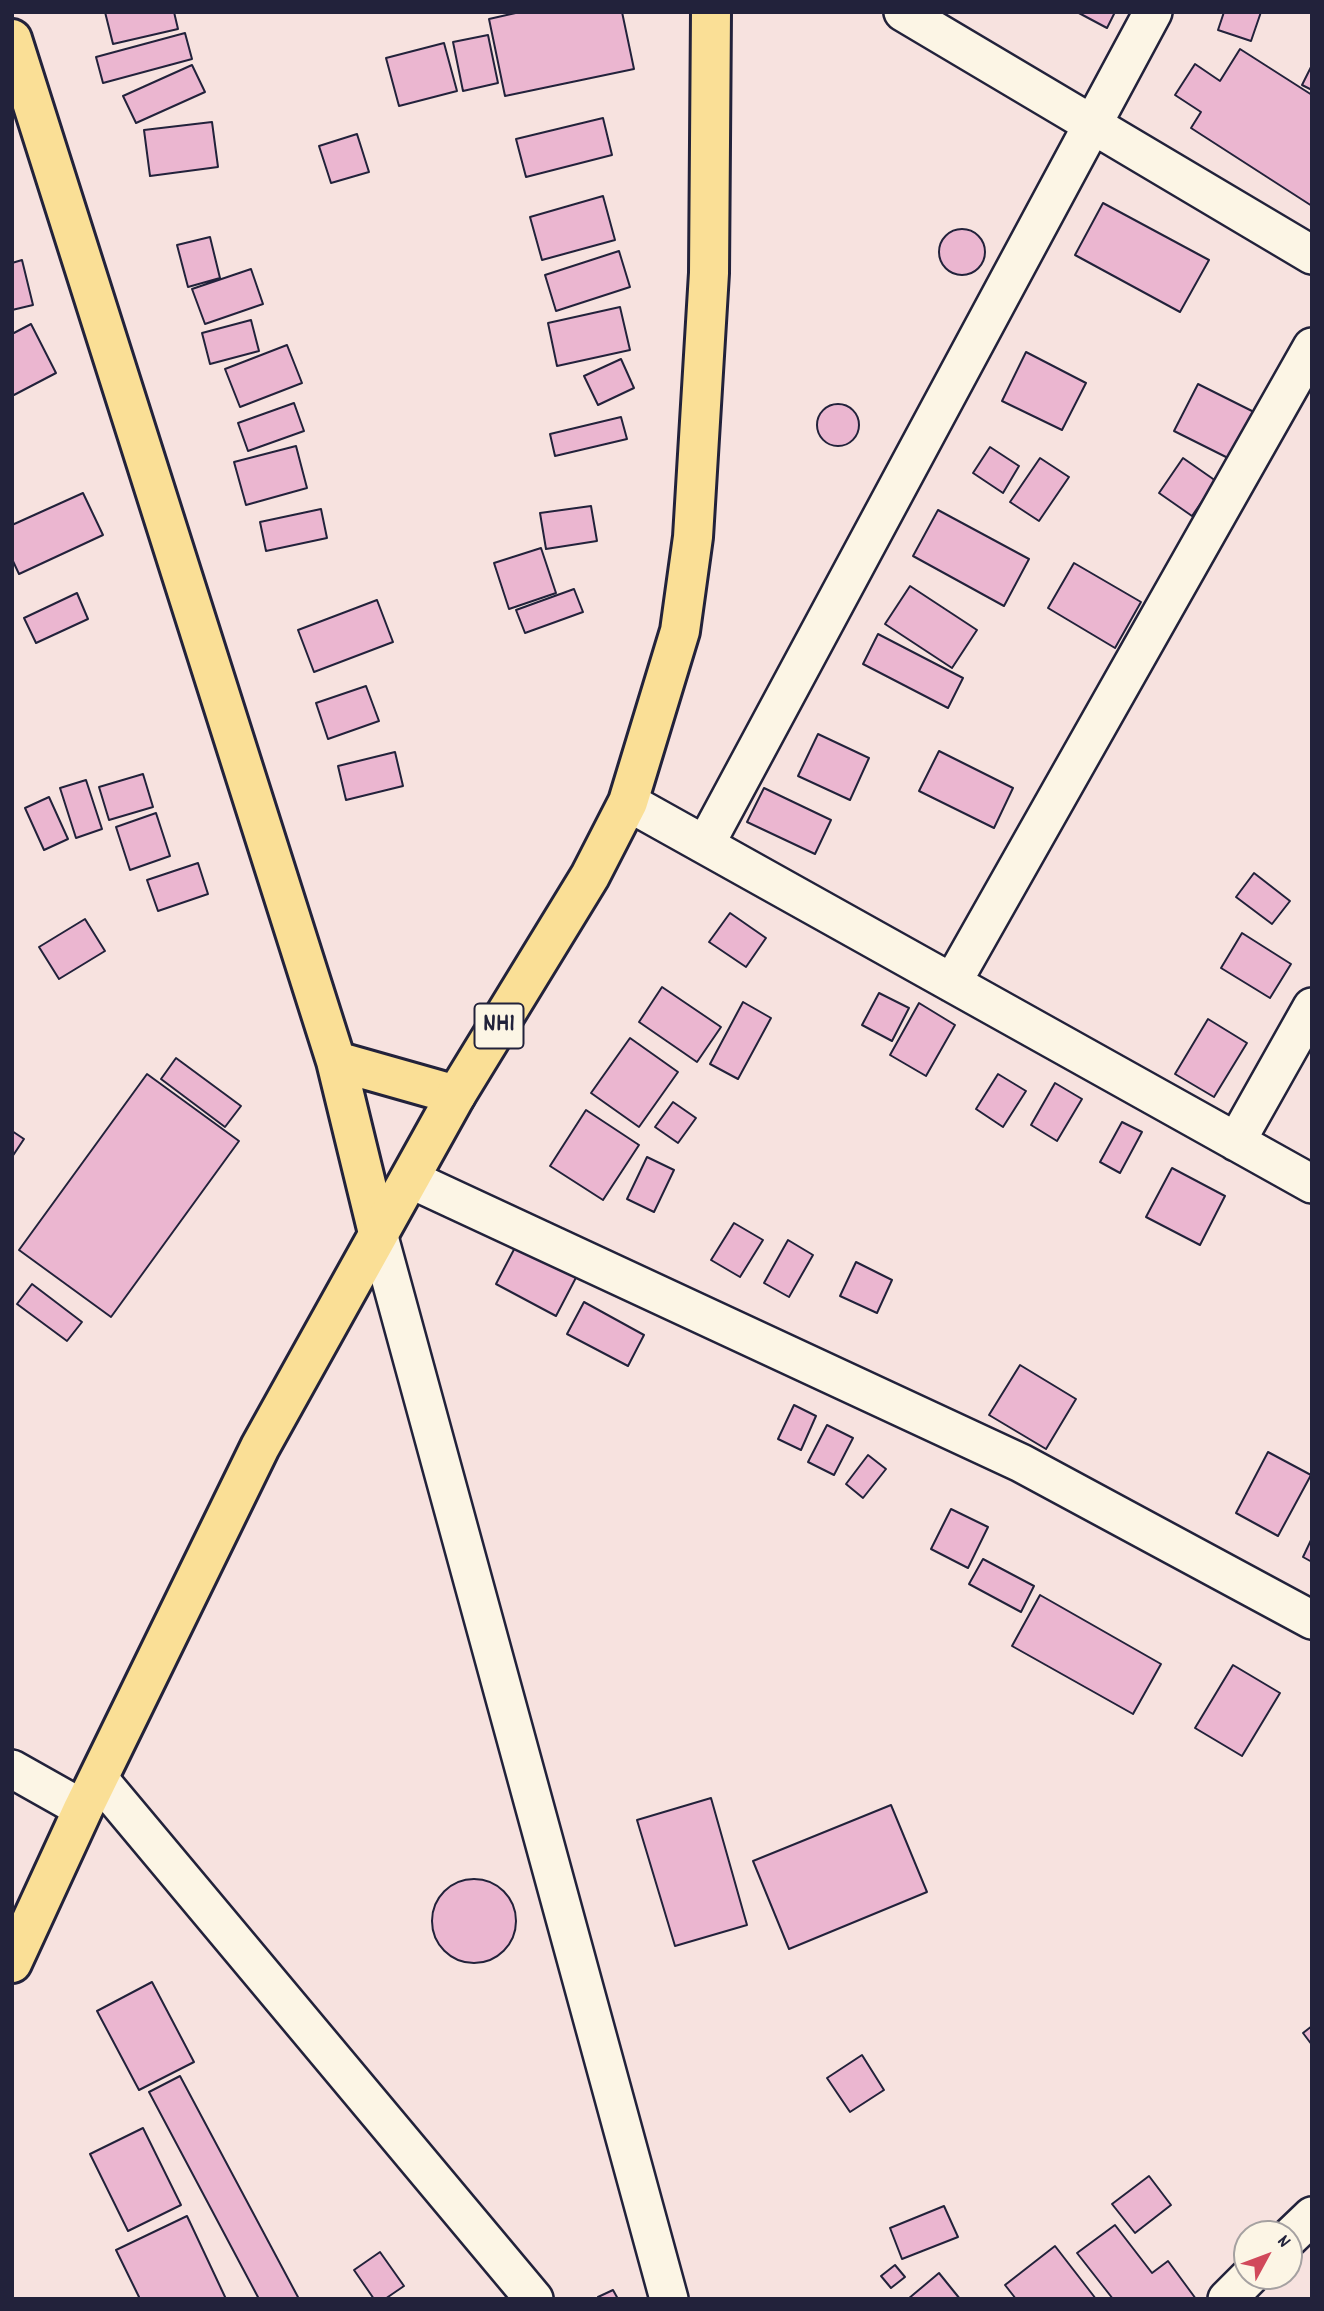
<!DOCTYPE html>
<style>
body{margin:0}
#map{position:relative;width:1324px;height:2311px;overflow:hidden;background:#f7e2df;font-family:Dekko,sans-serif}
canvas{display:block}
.frame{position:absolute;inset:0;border:14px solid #22223b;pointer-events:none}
.north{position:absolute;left:1233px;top:2220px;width:70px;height:70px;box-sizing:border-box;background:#fcf5e5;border:2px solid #a5a1a1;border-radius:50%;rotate:49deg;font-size:19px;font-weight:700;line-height:28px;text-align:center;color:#22223b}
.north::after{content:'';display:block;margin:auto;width:24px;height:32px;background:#d1495b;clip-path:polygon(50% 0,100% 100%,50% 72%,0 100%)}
</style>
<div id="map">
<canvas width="1324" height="2311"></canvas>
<div class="frame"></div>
<div class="north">N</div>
</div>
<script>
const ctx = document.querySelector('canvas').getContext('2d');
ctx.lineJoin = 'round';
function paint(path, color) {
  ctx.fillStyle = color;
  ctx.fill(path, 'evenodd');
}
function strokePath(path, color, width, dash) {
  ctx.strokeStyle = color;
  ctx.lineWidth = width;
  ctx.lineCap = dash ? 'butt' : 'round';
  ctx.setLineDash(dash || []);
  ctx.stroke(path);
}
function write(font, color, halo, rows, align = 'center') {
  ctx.font = font + ' Dekko,sans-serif';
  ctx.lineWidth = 5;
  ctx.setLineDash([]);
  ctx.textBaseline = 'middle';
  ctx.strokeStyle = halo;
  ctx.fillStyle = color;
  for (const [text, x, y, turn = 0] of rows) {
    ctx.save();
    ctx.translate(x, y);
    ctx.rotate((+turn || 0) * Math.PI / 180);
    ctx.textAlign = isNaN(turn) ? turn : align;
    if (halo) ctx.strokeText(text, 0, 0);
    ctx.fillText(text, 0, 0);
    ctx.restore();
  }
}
const building = new Path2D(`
 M105 12H174L178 29 113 44Z
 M520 12H622L634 69 505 96 489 19Z
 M1077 12H1115L1107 28Z
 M1224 12H1261L1251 41 1218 30Z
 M185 33 192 59 103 83 96 57Z
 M488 35 498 83 463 91 453 42Z
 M444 43 457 91 399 106 386 58Z
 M1240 49 1312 95V206L1191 128 1201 112 1175 95 1195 64 1220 81Z
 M192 65 205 92 136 123 123 96Z
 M1312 65V90L1302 85Z
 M603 118 612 155 526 177 516 139Z
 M212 122 218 167 150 176 144 130Z
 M357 134 369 172 331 183 319 146Z
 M603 196 615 240 542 260 530 217Z
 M1103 203 1209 260 1180 312 1075 255Z
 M939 252a23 23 0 1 1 46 0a23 23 0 1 1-46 0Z
 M210 237 220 278 188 287 177 245Z
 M619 251 630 287 556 311 545 275Z
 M22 260 33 305 12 310V263Z
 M251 269 263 304 205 324 192 289Z
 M620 307 630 350 557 366 548 323Z
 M251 320 259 351 210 364 202 333Z
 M31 324 56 373 12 396V334Z
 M287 345 302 383 240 407 225 369Z
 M1026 352 1086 383 1062 430 1002 401Z
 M621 359 634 388 598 405 584 376Z
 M1198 384 1258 414 1234 461 1174 431Z
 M294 403 304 431 248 451 238 423Z
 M817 425a21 21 0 1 1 42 0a21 21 0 1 1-42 0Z
 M621 417 627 439 555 456 550 434Z
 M296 446 307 488 246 505 234 462Z
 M990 447 1019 466 1003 493 973 473Z
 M1040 458 1069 477 1039 521 1010 502Z
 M1183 458 1216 481 1192 516 1159 493Z
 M83 493 103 535 19 574 12 559V525Z
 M591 506 597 541 546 549 540 513Z
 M321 509 327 538 266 551 260 522Z
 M938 510 1029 559 1004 606 913 556Z
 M541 548 556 593 509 609 494 563Z
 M1074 563 1141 602 1115 648 1048 608Z
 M910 586 977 630 952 668 885 624Z
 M574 589 583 612 525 633 516 610Z
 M77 593 88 619 36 643 24 618Z
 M377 600 393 642 314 672 298 630Z
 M878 634 963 678 948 708 863 664Z
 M366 686 379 721 328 739 316 703Z
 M818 734 869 758 850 800 798 776Z
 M939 751 1013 788 994 828 919 791Z
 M395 752 403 786 346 800 338 766Z
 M143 774 153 807 109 820 99 787Z
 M86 780 102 829 76 838 60 788Z
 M764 788 831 820 815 854 747 822Z
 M49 797 68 839 44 850 25 808Z
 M156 813 170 856 130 870 116 827Z
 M198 863 208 894 158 911 147 880Z
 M1254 873 1290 901 1272 924 1236 897Z
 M730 913 766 938 746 967 709 942Z
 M85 919 105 951 59 979 39 947Z
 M1242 933 1291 964 1270 998 1221 968Z
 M662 987 721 1027 697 1062 639 1022Z
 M879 993 909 1008 892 1041 862 1025Z
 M743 1002 771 1018 738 1079 710 1064Z
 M919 1003 955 1025 926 1076 890 1055Z
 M1208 1019 1247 1043 1214 1097 1175 1074Z
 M630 1038 678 1072 639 1127 591 1093Z
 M176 1058 241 1106 225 1127 161 1079Z
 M147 1074 239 1141 111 1317 19 1250Z
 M998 1074 1026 1091 1003 1127 976 1109Z
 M1055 1083 1082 1099 1057 1141 1031 1125Z
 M673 1102 696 1118 678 1143 655 1127Z
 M586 1110 639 1145 603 1200 550 1166Z
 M1122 1122 1142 1132 1120 1173 1100 1162Z
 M12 1131 24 1139 12 1157Z
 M647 1157 674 1170 654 1212 627 1199Z
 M1172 1168 1225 1196 1200 1245 1146 1217Z
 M734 1223 763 1240 740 1277 711 1260Z
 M521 1236 581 1268 556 1316 496 1284Z
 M788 1240 813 1255 789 1297 764 1283Z
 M856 1262 892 1280 877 1313 840 1296Z
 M32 1284 82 1322 67 1341 17 1304Z
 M584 1302 644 1335 628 1366 567 1334Z
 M1020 1365 1076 1399 1046 1449 989 1415Z
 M794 1405 816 1416 801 1450 778 1439Z
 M827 1425 853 1438 834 1475 808 1462Z
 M1268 1452 1311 1475 1278 1536 1236 1513Z
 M868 1455 886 1469 863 1498 846 1484Z
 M951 1509 988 1527 968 1568 931 1549Z
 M1312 1538V1562L1303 1557Z
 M983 1559 1034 1586 1021 1612 969 1584Z
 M1040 1595 1161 1664 1133 1714 1012 1646Z
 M1233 1665 1280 1693 1242 1756 1195 1728Z
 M711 1798 747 1925 675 1946 637 1820Z
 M891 1805 927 1892 789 1949 753 1861Z
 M432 1921a42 42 0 1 1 84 0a42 42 0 1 1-84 0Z
 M152 1982 194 2062 139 2090 97 2011Z
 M1312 2026V2045L1303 2033Z
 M862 2055 884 2090 850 2112 827 2078Z
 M180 2076 299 2299H259L149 2092Z
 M143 2128 181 2205 128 2231 90 2154Z
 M1149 2176 1171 2205 1135 2233 1112 2204Z
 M944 2206 958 2237 902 2259 890 2228Z
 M187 2216 226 2299H140L116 2250Z
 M1115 2225 1152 2273 1168 2261 1196 2299H1113L1077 2253Z
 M1055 2246 1096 2299H1016L1005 2285Z
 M380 2252 404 2286 385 2299H374L354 2270Z
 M895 2265 905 2277 891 2288 881 2276Z
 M939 2273 960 2299H908Z
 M613 2290 618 2299H599L598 2297Z`);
const minor = new Path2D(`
 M903 12 1312 255
 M628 802 705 845 1153 12
 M705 845 1312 1184
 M952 983 1312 347
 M1236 1142 1312 1007
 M410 1179 1021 1463 1312 1620
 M378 1233 669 2299
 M12 1769 83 1809
 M99 1779 534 2299
 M1289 2238 1312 2216
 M1227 2299 1250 2276`);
const major = new Path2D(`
 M12 39 336 1061 378 1233
 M336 1061 456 1095`);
const highway = new Path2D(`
 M12 1963 83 1809 260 1447 456 1095 590 876 628 802 680 631 693 537 709 273 711 12`);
const shields = [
 [499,1026,49]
];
const shieldNames = [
 ["NH1",499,1026]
];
paint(building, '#ebb6d0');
strokePath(building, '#22223b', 2);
strokePath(minor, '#22223b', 42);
strokePath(major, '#22223b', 44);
strokePath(highway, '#22223b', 44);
strokePath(minor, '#fcf5e5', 37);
strokePath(major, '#fadf96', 38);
strokePath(highway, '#fadf96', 38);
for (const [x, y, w] of shields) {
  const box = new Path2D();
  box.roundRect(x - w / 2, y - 22.5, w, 45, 5);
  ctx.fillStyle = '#fcf5e5';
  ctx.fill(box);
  strokePath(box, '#22223b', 2);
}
write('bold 26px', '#22223b', null, shieldNames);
</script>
